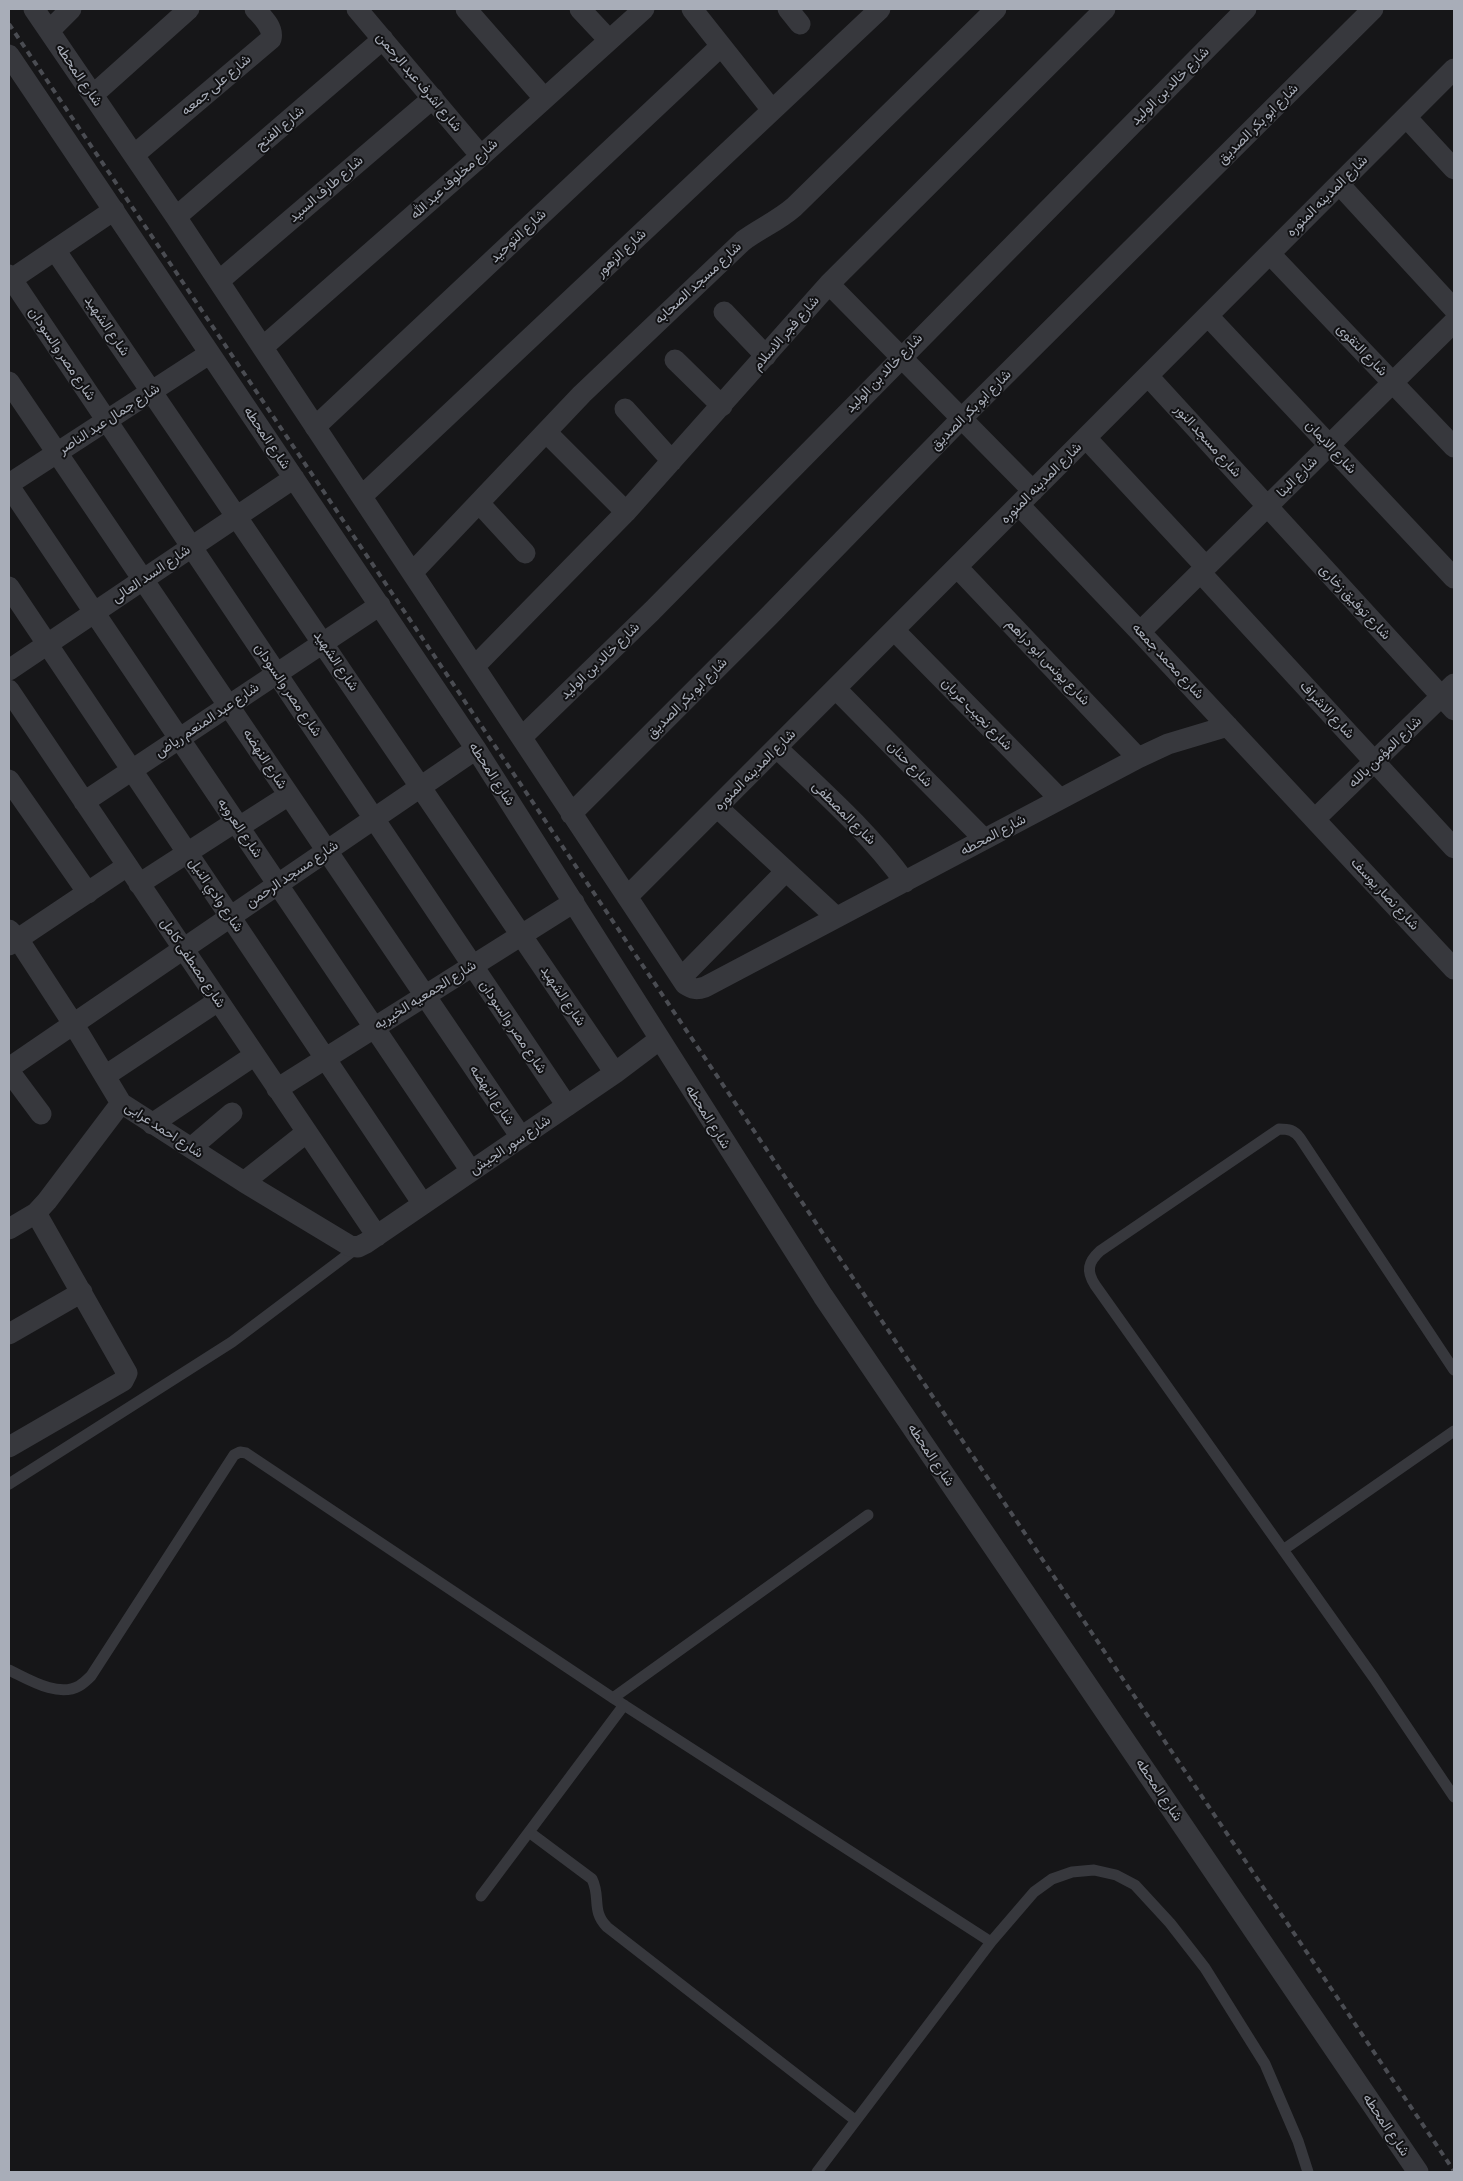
<!DOCTYPE html>
<meta charset="utf-8">
<style>
body{margin:0}
#map{position:relative;width:1463px;height:2181px;overflow:hidden;background:#161618;font-family:"Alegreya Sans",sans-serif}
canvas{display:block}
.frame{position:absolute;inset:0;border:10px solid #a8adb8;pointer-events:none}
</style>
<div id="map">
<canvas width="1463" height="2181"></canvas>
<div class="frame"></div>
</div>
<script>
const ctx = document.querySelector('canvas').getContext('2d');
ctx.lineJoin = 'round';
function strokePath(path, color, width, dash) {
  ctx.strokeStyle = color;
  ctx.lineWidth = width;
  ctx.lineCap = dash ? 'butt' : 'round';
  ctx.setLineDash(dash || []);
  ctx.stroke(path);
}
function write(font, color, halo, rows, align = 'center') {
  ctx.font = font + ' "Alegreya Sans",Vazirmatn,sans-serif';
  ctx.lineWidth = 4;
  ctx.setLineDash([]);
  ctx.textBaseline = 'middle';
  ctx.strokeStyle = halo;
  ctx.fillStyle = color;
  for (const [text, x, y, turn = 0] of rows) {
    ctx.save();
    ctx.translate(x, y);
    ctx.rotate((+turn || 0) * Math.PI / 180);
    ctx.textAlign = isNaN(turn) ? turn : align;
    if (halo) ctx.strokeText(text, 0, 0);
    ctx.fillText(text, 0, 0);
    ctx.restore();
  }
}
const service = new Path2D(`
 M1454 1370 1300 1138C1294 1130 1289 1129 1279 1129L1100 1251C1088 1262 1086 1271 1095 1285L1374 1678 1454 1797
 M9 1484 232 1342 358 1247
 M1283 1550 1454 1431
 M9 1670C28 1679 58 1698 79 1686 84 1683 88 1679 91 1676L234 1455 240 1452 246 1453 613 1698 991 1942
 M613 1698 868 1515
 M529 1832 592 1879C601 1897 591 1911 607 1927L855 2120
 M481 1896 624 1705
 M817 2172 991 1942 1034 1892 1052 1879 1072 1872 1094 1870 1116 1875 1135 1885 1170 1923 1205 1968 1265 2064 1298 2141 1308 2172`);
const minor = new Path2D(`
 M34 9 176 217 685 984C693 989 696 990 705 987L1138 758 1168 744 1228 726
 M357 9 481 156
 M466 9 544 98
 M580 9 609 40
 M692 9 772 110
 M788 9 800 24
 M49 31 71 9
 M9 55 476 749 823 1296 1418 2172
 M93 95 189 9
 M1406 117 1454 169
 M134 155 271 39C274 27 262 17 255 9
 M1339 184 1454 309
 M176 217 383 39
 M55 250 615 1073
 M1270 254 1454 447
 M9 275 567 1106
 M9 281 114 210
 M219 281 433 98
 M829 284 1033 491
 M724 312 766 356
 M1208 316 1454 578
 M263 347 481 156 644 9
 M675 360 722 406
 M1148 376 1454 710
 M9 382 521 1137
 M625 409 672 461
 M315 427 721 46
 M546 432 626 512
 M1086 438 1206 567
 M9 484 209 354
 M9 486 471 1171
 M362 496 880 9
 M479 503 525 553
 M1019 505 1140 632 1454 969
 M957 567 1138 758
 M1200 572 1454 848
 M412 573 582 394 743 241C759 229 778 221 794 207L996 9
 M9 587 423 1204
 M894 630 1060 799
 M1140 632 1454 322
 M475 666 626 512 829 284 1105 9
 M9 670 294 478
 M836 689 984 839
 M9 690 377 1236
 M522 737 652 611 1246 9
 M777 748C822 791 869 832 905 882
 M9 780 88 893
 M84 802 380 605
 M717 807 836 917
 M571 814 769 616 961 419 1373 9
 M1315 819 1454 684
 M239 827 289 795
 M139 884 235 822
 M627 897 1454 69
 M9 930 18 939 74 1025 121 1103 244 1182 350 1246 358 1247 366 1243 615 1073 660 1039
 M9 945 127 866
 M681 978 786 871
 M9 1068 476 749
 M9 1071 41 1114
 M105 1076 218 1001
 M277 1089 574 902
 M152 1124 255 1055
 M191 1148 232 1113
 M244 1182 307 1132
 M9 1229 36 1213 47 1201 121 1103
 M9 1334 82 1292
 M9 1447 123 1381 127 1373 36 1213`);
const rail = new Path2D(`
 M9 24 1454 2171`);
const streetNames = [
 ["شارع المحطه",79,75,56],
 ["شارع اشرف عبد الرحمن",419,82,50],
 ["شارع على جمعه",216,85,-40],
 ["شارع خالد بن الوليد",1170,86,-45],
 ["شارع ابو بكر الصديق",1258,124,-45],
 ["شارع الفتح",280,128,-41],
 ["شارع مخلوف عبد الله",454,179,-42],
 ["شارع طارف السيد",326,189,-41],
 ["شارع المدينه المنوره",1327,196,-45],
 ["شارع التوحيد",518,236,-43],
 ["شارع الزهور",621,253,-43],
 ["شارع مسجد الصحابه",698,283,-43],
 ["شارع الشهيد",107,326,56],
 ["شارع فجر الاسلام",786,333,-49],
 ["شارع التقوى",1362,350,46],
 ["شارع مصر والسودان",62,354,56],
 ["شارع خالد بن الوليد",884,373,-46],
 ["شارع ابو بكر الصديق",971,410,-45],
 ["شارع جمال عبد الناصر",109,419,-33],
 ["شارع المحطه",267,438,56],
 ["شارع مسجد النور",1208,441,48],
 ["شارع الايمان",1331,447,47],
 ["شارع البنا",1297,477,-45],
 ["شارع المدينه المنوره",1041,483,-45],
 ["شارع السد العالى",151,574,-34],
 ["شارع توفيق زخارى",1355,602,47],
 ["شارع الشهيد",336,661,56],
 ["شارع خالد بن الوليد",600,661,-44],
 ["شارع محمد جمعه",1168,661,47],
 ["شارع يونس ابو دراهم",1048,662,46],
 ["شارع مصر والسودان",288,690,56],
 ["شارع ابو بكر الصديق",687,698,-45],
 ["شارع الاشراف",1327,710,47],
 ["شارع نجيب عريان",977,714,46],
 ["شارع عبد المنعم رياض",207,720,-34],
 ["شارع المؤمن بالله",1385,752,-44],
 ["شارع النهضه",265,759,57],
 ["شارع حنان",910,764,46],
 ["شارع المدينه المنوره",755,770,-45],
 ["شارع المحطه",492,774,57],
 ["شارع المصطفى",844,813,45],
 ["شارع العروبه",240,828,56],
 ["شارع المحطه",993,835,-28],
 ["شارع مسجد الرحمن",292,874,-34],
 ["شارع نصار يوسف",1385,894,47],
 ["شارع وادي النيل",216,895,56],
 ["شارع مصطفى كامل",193,963,56],
 ["شارع الجمعيه الخيريه",425,995,-32],
 ["شارع الشهيد",563,996,56],
 ["شارع مصر والسودان",513,1027,56],
 ["شارع النهضه",492,1095,56],
 ["شارع المحطه",708,1117,58],
 ["شارع احمد عرابى",164,1130,33],
 ["شارع سور الجيش",510,1145,-34],
 ["شارع المحطه",931,1455,56],
 ["شارع المحطه",1159,1790,56],
 ["شارع المحطه",1386,2125,56]
];
strokePath(service, '#37383d', 11);
strokePath(minor, '#37383d', 21);
strokePath(rail, '#4a4c52', 4, [6, 5]);
write('14px', '#a8adb8', '#111113', streetNames);
</script>
